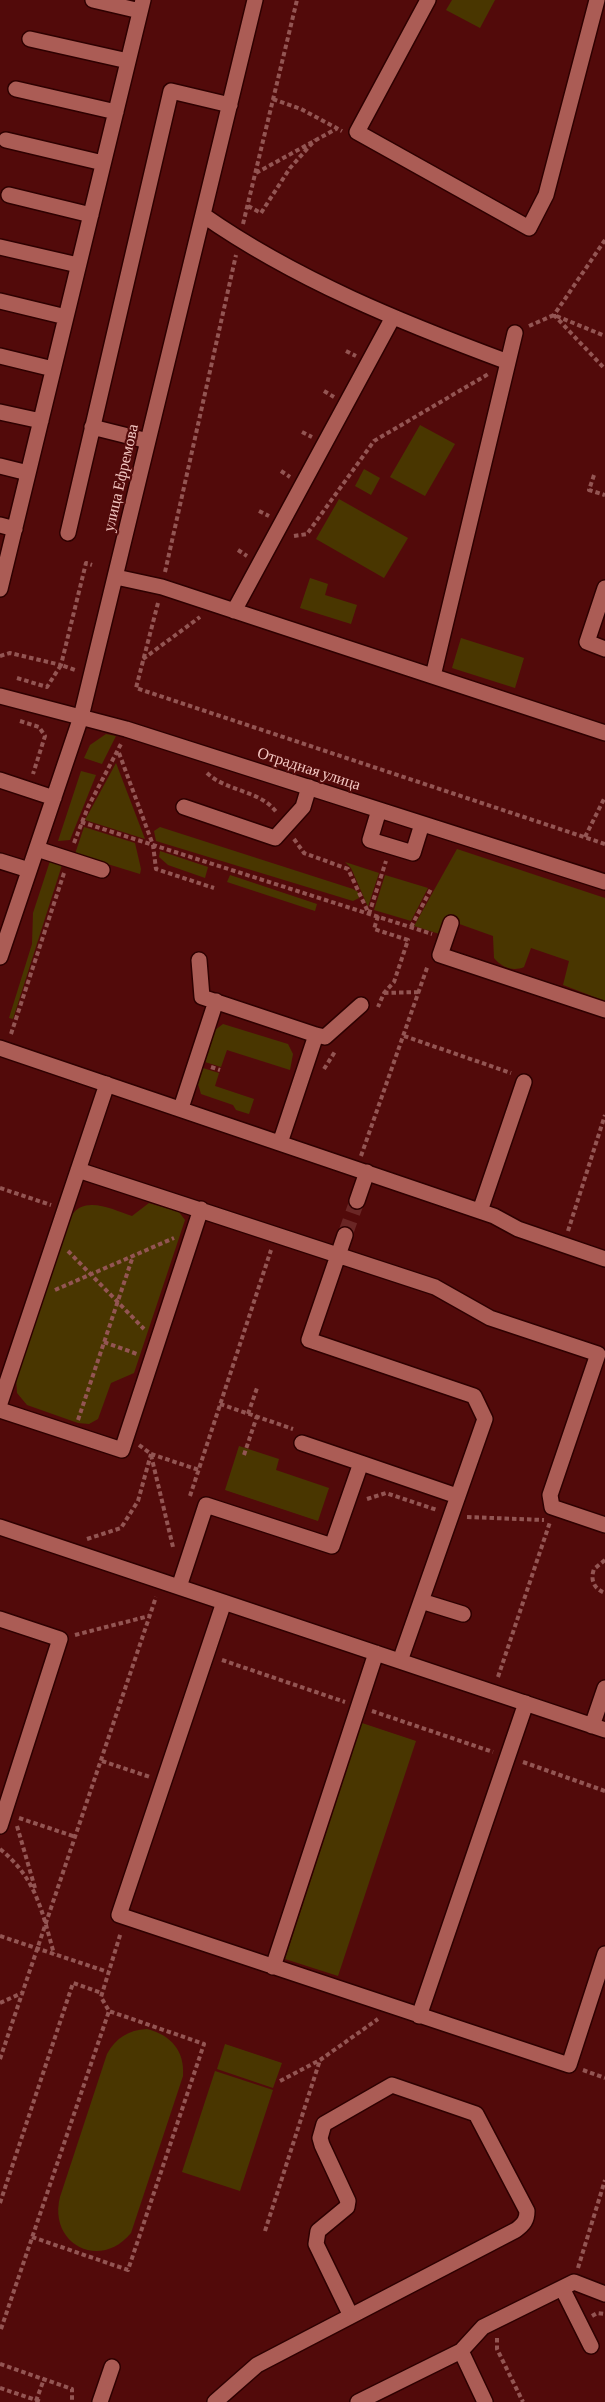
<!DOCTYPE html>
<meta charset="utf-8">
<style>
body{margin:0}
canvas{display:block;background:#520a0a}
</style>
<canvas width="605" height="2402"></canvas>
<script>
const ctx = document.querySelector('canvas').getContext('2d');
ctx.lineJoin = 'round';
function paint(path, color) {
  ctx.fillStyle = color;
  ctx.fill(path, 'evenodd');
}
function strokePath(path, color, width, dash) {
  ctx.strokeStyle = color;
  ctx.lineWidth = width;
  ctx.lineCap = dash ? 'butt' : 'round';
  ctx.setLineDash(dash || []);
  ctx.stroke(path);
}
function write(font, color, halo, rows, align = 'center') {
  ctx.font = font + ' "Crimson Pro",serif';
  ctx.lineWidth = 4.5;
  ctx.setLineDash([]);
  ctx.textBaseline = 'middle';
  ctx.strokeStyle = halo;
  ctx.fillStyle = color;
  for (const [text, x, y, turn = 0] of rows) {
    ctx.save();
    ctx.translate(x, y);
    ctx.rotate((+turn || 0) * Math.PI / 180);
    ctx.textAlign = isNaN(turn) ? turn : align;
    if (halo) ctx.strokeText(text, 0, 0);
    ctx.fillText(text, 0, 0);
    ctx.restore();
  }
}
const green = new Path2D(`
 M452 0H495L480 28 446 10Z
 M420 425 455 444 425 496 390 477Z
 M364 469 380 478 371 495 355 486Z
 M339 499 408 538 384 578 316 539Z
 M310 578 328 584 325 595 357 605 351 624 300 608Z
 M461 638 524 658 515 688 452 668Z
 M106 734 116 736 102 764 84 758 90 745Z
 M116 763 145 839 85 820Z
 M81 771 96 775 70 840 58 841Z
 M84 827 135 843 141 869 140 874 75 854Z
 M160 827 353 889 358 892 359 898 353 901 156 841 154 831Z
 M457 849 605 898V1001L563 985 569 961 531 948 524 967C513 972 501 967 494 958L493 936 451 921 446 936 414 926Z
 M160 851 208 867 205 878 168 865 159 857Z
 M50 861 62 865 13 1019 9 1018 32 944 33 913Z
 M345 862 379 873 368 907 351 868Z
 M230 875 317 904 315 911 227 882Z
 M385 875 428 888 411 921 374 910Z
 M223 1024 288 1044 293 1054 290 1070 227 1050 221 1067 205 1062 215 1030Z
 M203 1068 219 1073 215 1086 254 1099 249 1114 236 1110 233 1105 201 1094 198 1084Z
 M149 1203 179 1212 185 1220 134 1373 111 1383 98 1419 89 1424 78 1423 27 1405 17 1393 16 1378 72 1215C85 1195 114 1210 132 1216Z
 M239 1446 279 1459 276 1470 329 1488 318 1521 225 1490Z
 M362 1723 416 1741 338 1976 285 1959Z
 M147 2029C171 2035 185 2051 183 2076L131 2233C100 2271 48 2244 60 2197L107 2054C116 2038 128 2030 147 2029Z
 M225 2044 282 2063 273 2088 217 2069Z
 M215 2071 273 2090 240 2191 182 2172Z`);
const minorTunnel = new Path2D(`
 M345 1235 357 1201`);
const path = new Path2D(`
 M273 99 301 109 342 131
 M256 173 336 129
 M248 206 261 213 290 168 315 140
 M243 224 297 0
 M605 240 554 315 605 369
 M529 326 554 315 605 336
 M346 351 356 356
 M324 391 334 397
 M302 432 312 437
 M281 471 290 477
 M594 475 589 490 605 495
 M259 511 269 516
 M294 536 307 534 374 441 490 373
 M238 550 247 556
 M165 572 236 255
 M158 603 136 688 605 844
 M0 656 10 653 61 665 86 563 92 565
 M143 659 200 617
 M17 678 47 687 61 665 75 670
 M20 721 39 727 45 736 33 774
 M119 753 153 845 156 869 214 888
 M207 773C227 792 261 790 277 813
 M81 822 432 934
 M585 837 605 797
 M294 839 304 853 348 869 369 914
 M74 843 88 807 122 742
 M369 914 386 861
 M378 916 374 929 408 940 394 982 384 993 378 1007
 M411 927 431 889
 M384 993 419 992
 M11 1034 64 873
 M404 1036 511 1073
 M211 1067 220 1070
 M324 1069 336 1050
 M361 1156 428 965
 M0 1188 51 1205
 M568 1231 605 1115
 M68 1251 144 1329
 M55 1290 174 1238
 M104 1342 137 1354
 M220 1404 293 1429
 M248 1414 257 1388
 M78 1420 133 1256
 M139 1445 151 1454 199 1470
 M151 1455 173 1547
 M244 1455 257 1416
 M190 1496 271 1250
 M367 1499 386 1493 437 1510
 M467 1517 544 1520
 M87 1539 121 1528 138 1501 151 1454
 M605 1560 594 1569C590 1580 594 1589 605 1593
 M75 1635 149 1616
 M222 1660 345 1702
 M498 1677 550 1522
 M372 1711 493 1752
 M102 1761 150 1777
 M523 1762 605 1791
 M19 1818 76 1837
 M17 1826 35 1888
 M0 1849C36 1878 42 1911 54 1954
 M0 1936 108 1972
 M0 2003 22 1993
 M0 2059 156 1597
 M583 2070 605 2078
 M280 2081 320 2060 378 2019
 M0 2203 73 1983 102 1993
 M265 2231 320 2060
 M32 2237 128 2270 204 2044 109 2011
 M578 2268 605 2180
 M592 2316 597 2313 605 2314
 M1 2329 109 2011 101 1997 121 1932
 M497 2338V2349L523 2402
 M0 2364 72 2389V2402
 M0 2388 42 2402
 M36 2401 44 2379`);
const minor = new Path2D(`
 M93 0 140 11
 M428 0 357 132 529 228 546 195 597 0
 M30 39 128 61
 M16 89 116 112
 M6 140 103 163
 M9 195 91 215
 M203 215C296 280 403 323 508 362
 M0 247 78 265
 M0 301 66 317
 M0 356 53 369
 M0 412 41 421
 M92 427 148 441
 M0 466 28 473
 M0 525 15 529
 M68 533 171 91 230 105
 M116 577 162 587 605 733
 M605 588 587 642 605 649
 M0 589 143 0
 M234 611 392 319
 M433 676 515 333
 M0 696 126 729 605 882
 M0 780 54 798
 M184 807 275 838 303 807 309 787
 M379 810 370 840 413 853 422 824
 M37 849 102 870
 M0 861 29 870
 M451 923 440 955 605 1010
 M0 957 81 717 255 0
 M199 960 202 997 316 1035 325 1037 361 1005
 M0 1048 494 1216 518 1229 605 1259
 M181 1108 216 1001
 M280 1143 316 1035
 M78 1170 435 1287 490 1318 598 1354 550 1495 552 1507 605 1525
 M357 1201 367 1172
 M480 1211 524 1082
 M345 1235 309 1340 474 1396 485 1419 400 1661
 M0 1403 107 1084
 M0 1410 122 1450 201 1209
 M302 1443 361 1463
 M0 1527 605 1730
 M179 1587 206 1505 332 1546 361 1463 457 1496
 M421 1601 463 1614
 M224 1602 119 1915 569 2065 605 1954
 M0 1619 60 1639 0 1826
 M592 1726 605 1688
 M273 1967 376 1653
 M419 2016 526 1703
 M562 2288 591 2346
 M461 2351 483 2327 574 2282 605 2294
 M100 2402 112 2367
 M215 2402 257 2365 516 2230C524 2224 527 2220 527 2211L476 2114 392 2085 324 2124 320 2138 322 2145 348 2201 347 2207 318 2231 316 2244 351 2316
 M358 2402 461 2351 485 2402`);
const streetNames = [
 ["улица Ефремова",121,478,-77],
 ["Отрадная улица",309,769,18]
];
paint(green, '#493600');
strokePath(minorTunnel, '#6a2625', 15, [15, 8]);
strokePath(minor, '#2e0000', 18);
strokePath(path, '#935553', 4, [4.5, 3]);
strokePath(minor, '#ab5c55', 15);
write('16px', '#f3c6c1', '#520a0a', streetNames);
</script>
